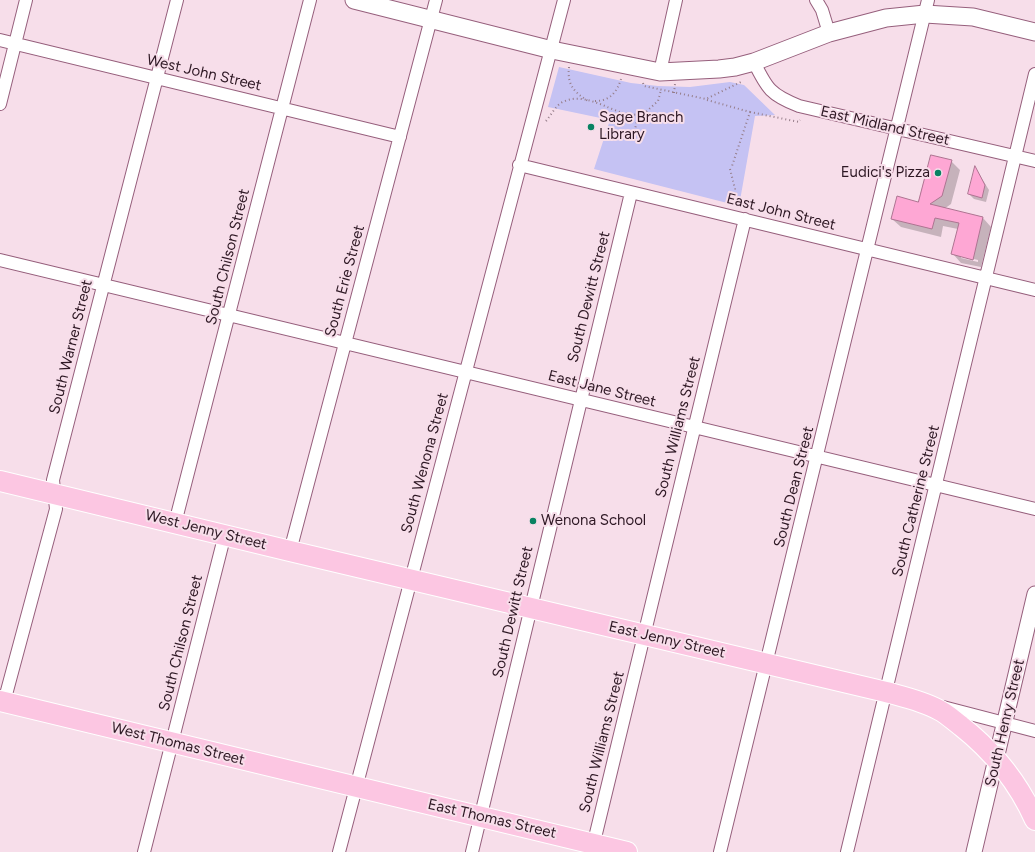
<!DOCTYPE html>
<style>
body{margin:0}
canvas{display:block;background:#f7deea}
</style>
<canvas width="1035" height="852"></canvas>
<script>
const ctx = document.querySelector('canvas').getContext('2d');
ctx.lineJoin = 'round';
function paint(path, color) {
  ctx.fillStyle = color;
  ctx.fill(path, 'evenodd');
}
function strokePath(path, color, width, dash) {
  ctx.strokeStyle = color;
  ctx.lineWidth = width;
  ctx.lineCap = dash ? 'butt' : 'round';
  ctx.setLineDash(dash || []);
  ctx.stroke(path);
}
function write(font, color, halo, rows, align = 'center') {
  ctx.font = font + ' Figtree,sans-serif';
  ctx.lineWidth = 4;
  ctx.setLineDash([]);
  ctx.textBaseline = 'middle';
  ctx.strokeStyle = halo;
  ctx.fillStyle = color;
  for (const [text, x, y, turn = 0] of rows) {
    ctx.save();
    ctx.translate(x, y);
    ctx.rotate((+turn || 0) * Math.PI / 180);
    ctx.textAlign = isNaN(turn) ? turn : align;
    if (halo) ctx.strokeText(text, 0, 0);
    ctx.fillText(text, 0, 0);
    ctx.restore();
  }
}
const green = new Path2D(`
 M559 67 631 83 658 86 690 87 730 82 744 85 775 115 755 116 739 206 594 169 610 120 548 107Z`);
const shadow = new Path2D(`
 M951 161 960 170 951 204 944 209 983 218 991 227 981 267 961 263 953 254 958 229 943 226 941 237 901 227 892 219 919 203ZM961 256 978 260V262L961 258Z
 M975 168 989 190 986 202 974 199 969 194Z`);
const building = new Path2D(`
 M931 155 952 160 942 196 930 204 983 217 973 260 951 254 959 223 935 218 932 229 891 219 897 196 918 202Z
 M975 166 985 185 982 198 968 194Z`);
const path = new Path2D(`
 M569 67C567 85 574 92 588 101
 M643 83 644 86 706 99 741 82
 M674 93 675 84
 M707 100 750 112 732 166
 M595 101C610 101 617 92 621 79
 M750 112 799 122 800 120
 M546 121C552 114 556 104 565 101 584 93 606 108 623 113 629 114 636 115 642 115
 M633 139 637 120 658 101 661 90
 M730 169 735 189 733 203`);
const minor = new Path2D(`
 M816 0 822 10 829 33
 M0 40 400 137
 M754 62C767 89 771 95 799 106L1035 161
 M660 72 676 0
 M0 104 26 0
 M519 165 1035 290
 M0 260 1035 509
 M175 523 310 0
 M290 551 436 0
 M4 702 56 509 53 480 177 0
 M943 707 1035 731
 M592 850 745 219
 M144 852 225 534
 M339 852 564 0
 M472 852 631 193
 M720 852 928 0
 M847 852 1035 74`);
const tertiary = new Path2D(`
 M974 852 1035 594`);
const secondary = new Path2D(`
 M354 0 552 50 660 72 719 69 735 67 754 62 829 33 886 18 925 14 973 17 1035 32`);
const trunk = new Path2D(`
 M0 481 290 551 886 692C904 697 923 701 939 710 947 714 954 721 961 726 994 752 1018 782 1035 820
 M0 701 627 852`);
const markers = [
 [591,127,4,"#098262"],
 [938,173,4,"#098262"],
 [533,521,4,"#098262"]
];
const streetNames = [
 ["West John Street",204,73,13],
 ["East Midland Street",885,126,13],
 ["East John Street",781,212,14],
 ["South Chilson Street",228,257,-76],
 ["South Erie Street",345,281,-75],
 ["South Dewitt Street",589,297,-76],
 ["South Warner Street",71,347,-76],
 ["East Jane Street",602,389,14],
 ["South Williams Street",678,427,-76],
 ["South Wenona Street",425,463,-75],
 ["South Dean Street",794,487,-76],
 ["South Catherine Street",916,501,-76],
 ["West Jenny Street",206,530,14],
 ["South Dewitt Street",513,612,-77],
 ["East Jenny Street",667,640,13],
 ["South Chilson Street",181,643,-76],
 ["South Henry Street",1005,723,-77],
 ["South Williams Street",602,742,-76],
 ["West Thomas Street",178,744,14],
 ["East Thomas Street",492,819,13]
];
const poiNames = [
 ["Sage Branch",599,118],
 ["Library",599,135],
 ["Eudici's Pizza",930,173,"right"],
 ["Wenona School",541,521]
];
paint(green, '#c5c2f3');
paint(shadow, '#0003');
paint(building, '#fea7d4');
strokePath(building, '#ad7491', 1);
strokePath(minor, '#965f7c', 14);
strokePath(tertiary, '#965f7c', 17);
strokePath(secondary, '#965f7c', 19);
strokePath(trunk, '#fff', 22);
strokePath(path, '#957d89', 2, [1, 3]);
strokePath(minor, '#fff', 12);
strokePath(tertiary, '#fff', 15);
strokePath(secondary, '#fff', 17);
strokePath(trunk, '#fcc6e2', 20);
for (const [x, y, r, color] of markers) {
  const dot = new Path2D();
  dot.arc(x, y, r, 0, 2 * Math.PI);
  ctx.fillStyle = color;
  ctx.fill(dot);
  strokePath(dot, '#f7deea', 1.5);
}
write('15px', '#2e1824', '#f7deea', streetNames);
write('15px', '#2e1824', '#f7deea', poiNames, 'left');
</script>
